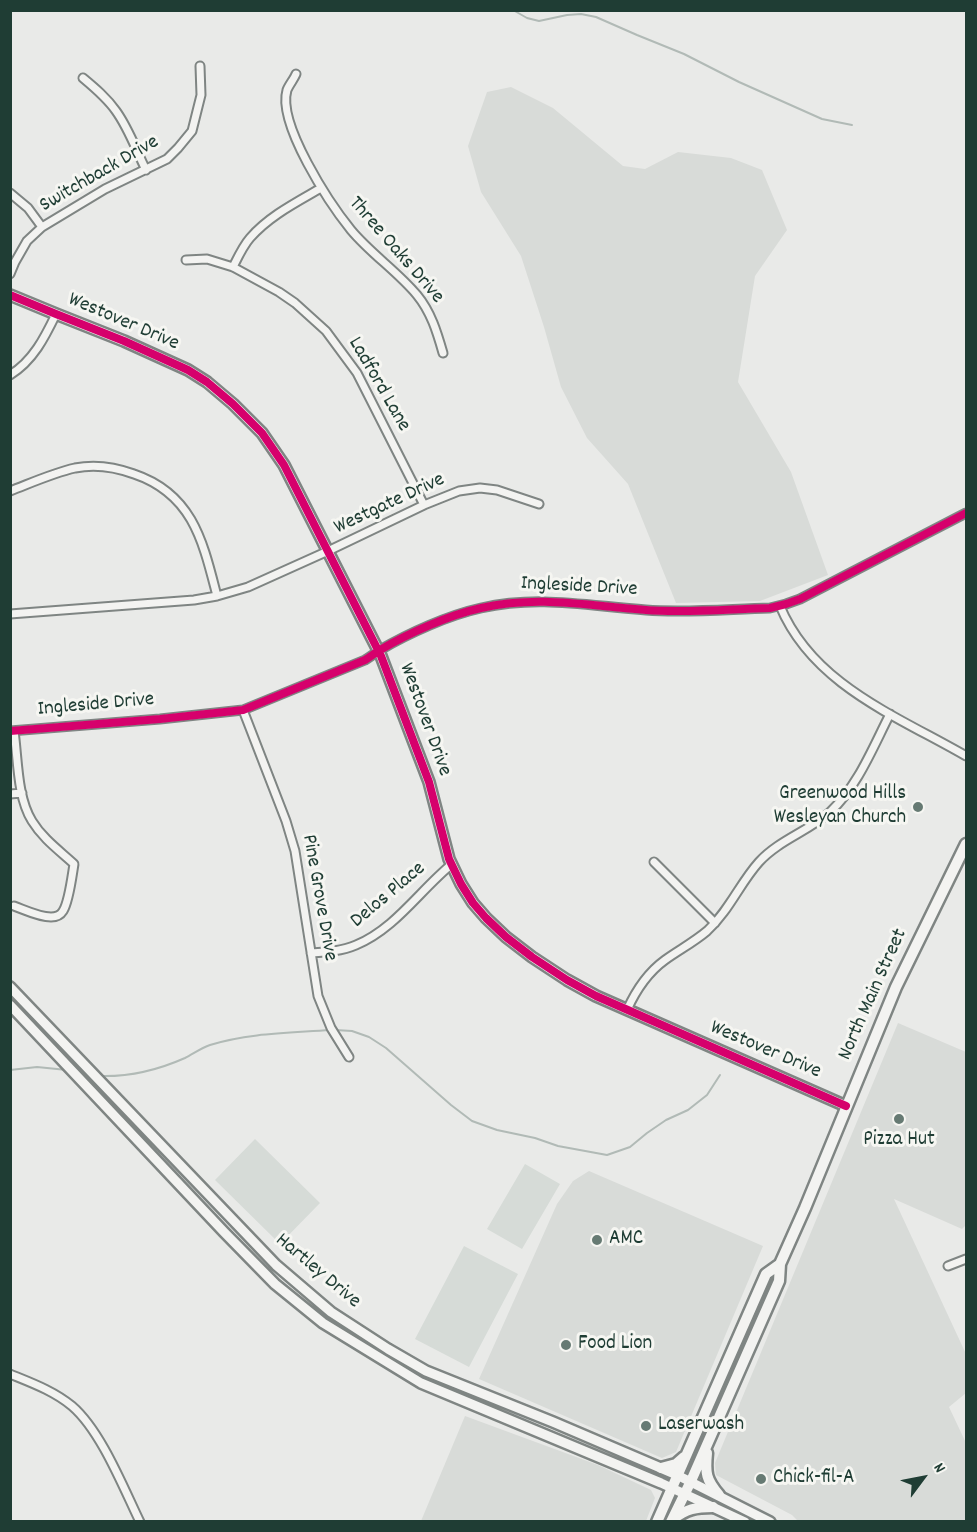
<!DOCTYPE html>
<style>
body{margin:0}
#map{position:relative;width:977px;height:1532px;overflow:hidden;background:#e9eae8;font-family:Dekko,sans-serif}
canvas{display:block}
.frame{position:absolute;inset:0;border:12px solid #1f3d34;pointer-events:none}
.north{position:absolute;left:893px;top:1448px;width:60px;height:60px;-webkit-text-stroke:4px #f6f6f2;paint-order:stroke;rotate:58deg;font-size:16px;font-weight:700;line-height:24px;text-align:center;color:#1f3d34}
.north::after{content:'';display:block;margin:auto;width:21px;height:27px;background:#1f3d34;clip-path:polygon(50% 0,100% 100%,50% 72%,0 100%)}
</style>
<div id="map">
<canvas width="977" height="1532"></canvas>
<div class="frame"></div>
<div class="north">N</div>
</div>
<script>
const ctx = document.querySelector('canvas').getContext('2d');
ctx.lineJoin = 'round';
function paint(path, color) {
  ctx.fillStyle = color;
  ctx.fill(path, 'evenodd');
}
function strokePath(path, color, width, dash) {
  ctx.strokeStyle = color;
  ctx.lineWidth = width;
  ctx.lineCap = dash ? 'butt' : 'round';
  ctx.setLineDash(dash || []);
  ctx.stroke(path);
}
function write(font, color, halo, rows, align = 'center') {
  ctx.font = font + ' Dekko,sans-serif';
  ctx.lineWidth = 6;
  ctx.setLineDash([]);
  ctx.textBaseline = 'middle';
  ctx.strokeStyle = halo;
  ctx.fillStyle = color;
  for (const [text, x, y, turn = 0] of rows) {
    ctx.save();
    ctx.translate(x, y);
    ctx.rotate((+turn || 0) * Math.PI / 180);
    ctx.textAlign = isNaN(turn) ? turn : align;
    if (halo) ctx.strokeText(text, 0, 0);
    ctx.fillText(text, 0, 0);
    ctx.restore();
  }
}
const built = new Path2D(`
 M511 87 553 108 623 166 645 169 678 152 731 158 762 170 787 230 755 276 738 382 791 472 828 575 760 601 676 603 628 484 587 438 561 387 544 327 521 256 481 192 468 146 487 92Z
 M898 1023 966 1052V1225L962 1229 894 1199 966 1354V1393L949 1407 966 1443V1521H798L792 1515 716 1475 715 1463Z
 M589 1171 763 1246 676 1452 662 1458 479 1379 557 1204 573 1181Z
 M465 1416 598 1465 651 1490 655 1498 646 1521H421Z`);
const green = new Path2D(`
 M255 1139 320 1203 280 1244 215 1180Z
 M525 1164 560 1184 522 1249 487 1229Z
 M464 1246 518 1274 469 1367 415 1339Z`);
const stream = new Path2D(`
 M513 10 527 18 539 21 567 15 581 14 596 17 637 35 684 54 739 82 822 119 852 125
 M335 1030 352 1031 369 1037 386 1048 451 1105 472 1121 497 1130 535 1138 558 1146 607 1155 630 1147 647 1133 666 1120 688 1110 707 1095 720 1075
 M10 1070 37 1067 67 1070
 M76 1071 88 1074
 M99 1076C129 1077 158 1070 185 1058 193 1054 201 1048 210 1045 248 1033 290 1033 330 1030`);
const street = new Path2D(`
 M296 74C294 79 289 85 287 90 277 124 330 204 351 230 371 254 397 271 417 295 431 312 437 332 443 353
 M83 78C95 88 107 98 116 111 129 129 136 150 146 170
 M10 193 28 208 42 227
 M186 260 207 259 233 267 279 292 295 303 326 331 357 373 424 505
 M233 267C238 257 243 246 250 238 269 216 297 202 321 188
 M10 274 15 262 27 241 42 227 105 189 167 159 178 148 192 131 201 95 200 66
 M10 375C33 361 45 337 56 314
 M10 491C31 483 53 473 75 468 95 464 115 467 134 474 193 494 203 542 217 596
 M780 606C813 685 897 716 966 756
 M10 614 194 600 217 596 248 587 328 551 424 505 459 491 480 488 497 490 539 504
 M243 710 286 821 295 851 318 996 331 1028 349 1057
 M10 731 160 719 243 710 365 660C370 657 375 653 380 650 409 633 449 615 481 608 539 595 588 606 646 610 687 613 729 609 770 608L786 604 800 599 966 513
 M10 794 22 793
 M654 862 715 923
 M14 906C25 910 39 917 51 917 56 917 60 916 63 911 69 902 72 876 74 864 60 851 43 839 32 821 17 797 18 759 14 731
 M311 953C327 952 342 951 356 945 395 929 420 890 452 864
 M627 1010C636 990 647 973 665 960 679 950 694 942 707 931 729 911 740 883 759 862 779 840 809 831 830 812 858 786 873 747 890 714
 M948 1266 966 1259
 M10 1374C32 1383 54 1391 72 1406 101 1431 123 1487 140 1522`);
const secondary = new Path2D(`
 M10 295 56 314 124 341 188 370 207 382 233 404 262 433 284 465 381 656 429 782 449 859 461 884 473 903 486 918 506 937 532 957 567 980 596 996 846 1106
 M10 987 276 1265 331 1312 388 1349 426 1371 553 1422 677 1475 770 1522
 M10 1005 224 1232 275 1284 323 1323 421 1383 661 1483 745 1522`);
const primary = new Path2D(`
 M707 1453C705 1473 706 1480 719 1495
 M661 1468 676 1464 684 1457
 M673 1519C687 1509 695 1507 713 1507
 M657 1522 766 1274 780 1264
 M671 1522 691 1481 779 1281 780 1264 805 1208 896 987 966 844`);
const cycleway = new Path2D(`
 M10 295 56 314 124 341 188 370 207 382 233 404 262 433 284 465 381 656 429 782 449 859 461 884 473 903 486 918 506 937 532 957 567 980 596 996 846 1106
 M10 731 160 719 243 710 365 660C370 657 375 653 380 650 409 633 449 615 481 608 539 595 588 606 646 610 687 613 729 609 770 608L786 604 800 599 966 513`);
const markers = [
 [918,807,6,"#667a73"],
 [899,1119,6,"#667a73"],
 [597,1240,6,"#667a73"],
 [566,1345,6,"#667a73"],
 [646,1426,6,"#667a73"],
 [761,1479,6,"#667a73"]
];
const streetNames = [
 ["Switchback Drive",100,175,-30],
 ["Three Oaks Drive",395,251,49],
 ["Westover Drive",123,323,23],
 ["Ladford Lane",378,385,60],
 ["Westgate Drive",390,505,-25],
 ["Ingleside Drive",579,588,3],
 ["Ingleside Drive",96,706,-5],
 ["Westover Drive",424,720,70],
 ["Delos Place",389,896,-40],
 ["Pine Grove Drive",318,898,80],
 ["North Main Street",874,995,-66],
 ["Westover Drive",765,1051,23],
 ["Hartley Drive",317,1272,40]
];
const poiNames = [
 ["Greenwood Hills",906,795,"right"],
 ["Wesleyan Church",906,819,"right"],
 ["Pizza Hut",899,1141,"center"],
 ["AMC",609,1240],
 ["Food Lion",578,1345],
 ["Laserwash",658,1426],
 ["Chick-fil-A",773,1479]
];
paint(built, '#d8dbd8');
paint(green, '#d6dbd7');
strokePath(stream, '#b1bab6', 2);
strokePath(street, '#7f8583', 11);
strokePath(secondary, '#7f8583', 14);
strokePath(primary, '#7f8583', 15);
strokePath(street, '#f3f3f1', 7);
strokePath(secondary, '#f3f3f1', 9);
strokePath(primary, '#f3f3f1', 10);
strokePath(cycleway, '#d6006c', 8);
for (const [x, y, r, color] of markers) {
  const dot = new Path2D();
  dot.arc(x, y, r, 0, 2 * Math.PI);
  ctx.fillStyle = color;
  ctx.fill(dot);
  strokePath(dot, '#f6f6f2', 2);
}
write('21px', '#1f3d34', '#f6f6f2', streetNames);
write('21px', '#1f3d34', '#f6f6f2', poiNames, 'left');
</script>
